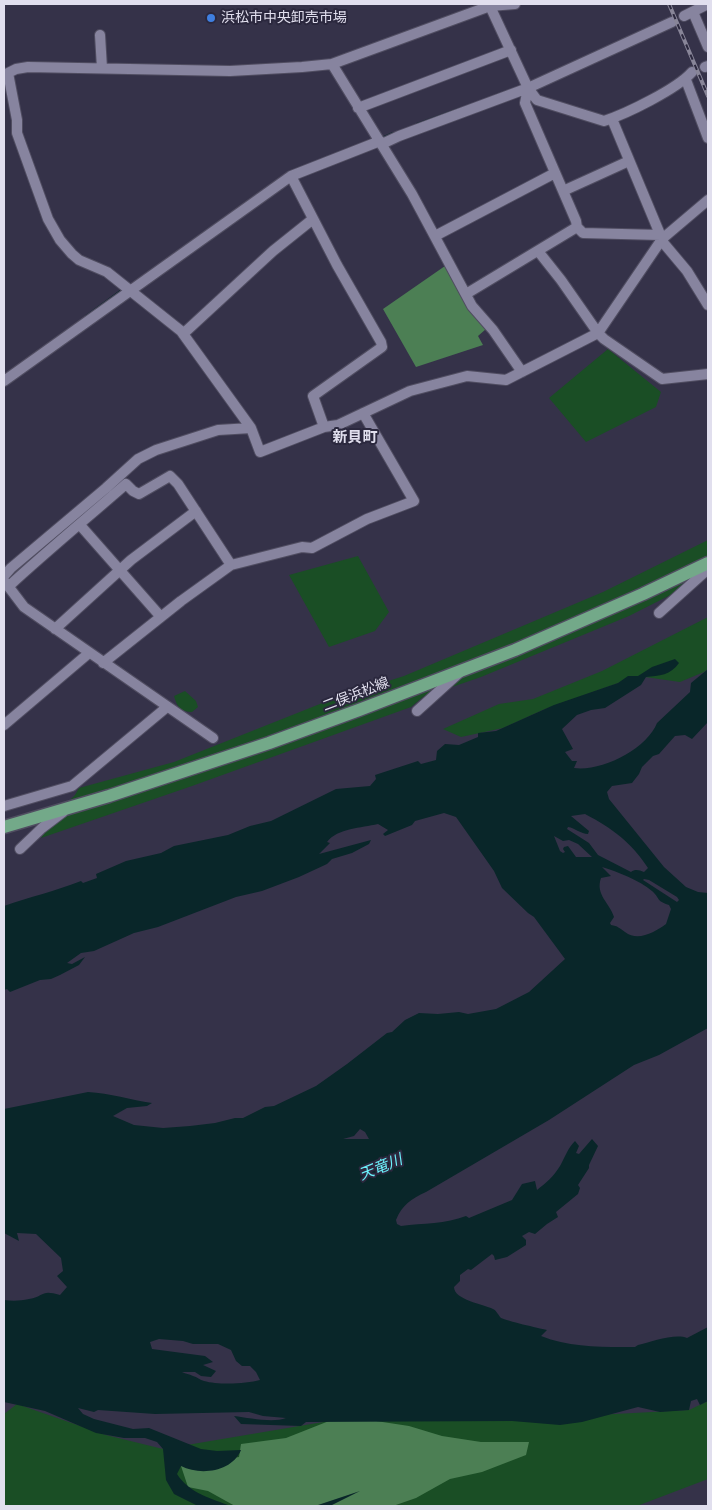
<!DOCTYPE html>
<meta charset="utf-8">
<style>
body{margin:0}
#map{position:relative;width:712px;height:1510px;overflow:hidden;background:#353249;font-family:"DejaVu Sans",sans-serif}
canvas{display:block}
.frame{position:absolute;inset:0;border:5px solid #e1dfee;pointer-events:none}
</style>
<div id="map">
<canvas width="712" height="1510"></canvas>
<div class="frame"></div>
</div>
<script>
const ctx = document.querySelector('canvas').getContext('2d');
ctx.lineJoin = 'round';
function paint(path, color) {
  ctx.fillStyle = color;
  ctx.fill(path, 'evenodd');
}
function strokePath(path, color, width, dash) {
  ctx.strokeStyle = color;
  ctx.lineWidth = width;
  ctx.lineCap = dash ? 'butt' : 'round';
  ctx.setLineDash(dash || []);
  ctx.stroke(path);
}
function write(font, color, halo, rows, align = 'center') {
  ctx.font = font + ' "DejaVu Sans","Noto Sans JP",sans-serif';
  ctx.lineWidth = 4;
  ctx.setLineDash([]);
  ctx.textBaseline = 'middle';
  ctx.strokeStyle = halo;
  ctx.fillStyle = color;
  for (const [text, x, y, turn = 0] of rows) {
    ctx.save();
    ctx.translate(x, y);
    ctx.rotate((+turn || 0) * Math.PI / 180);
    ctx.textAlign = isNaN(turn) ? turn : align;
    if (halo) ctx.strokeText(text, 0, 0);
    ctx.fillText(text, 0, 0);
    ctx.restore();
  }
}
const green = new Path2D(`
 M608 349 661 392 656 407 586 442 549 398Z
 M708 540V576L629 616 481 677 423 697 411 707 192 786 41 838 61 809 75 795 79 788 174 762 335 698 404 676 603 592Z
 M358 556 389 612 375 631 329 647 289 575Z
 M708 617V669L704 672 680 682 638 676 545 709 503 728 461 737 443 729 499 704 533 699 602 671Z
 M185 691 196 701 198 707 192 712C181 712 177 707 174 696Z
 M708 1401V1479L637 1506H4V1414L17 1404 106 1435 163 1449 329 1421H485L689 1410Z`);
const forest = new Path2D(`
 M445 266 486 329 478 336 483 345 416 367 383 309Z
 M329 1421H376L409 1426 442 1436 481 1442H529L526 1455 482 1472 450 1479 416 1498 393 1506H235L208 1491 188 1487 181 1466 239 1457 241 1444 286 1438Z`);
const water = new Path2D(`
 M675 659 679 663C671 675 659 676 646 677L641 685 605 708 591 710 577 715 562 729 573 749 565 752 572 761H577L574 768C601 772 647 749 657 723L690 692 691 683 708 669V722L692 739 685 735 675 736 659 754 653 756 642 767 639 774 632 783 612 786 607 792 609 799 664 867 686 887 698 892 708 893V1028L659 1055 634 1065 549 1120 426 1192C411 1199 402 1205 396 1220L397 1224 401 1226C423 1223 446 1224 466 1216L469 1218 512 1200 522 1184 535 1181 537 1190C546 1183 554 1176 560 1166 565 1157 568 1148 575 1141L579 1146 576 1153 579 1154 592 1139 598 1146 589 1165V1168L578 1185 580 1188 578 1194 556 1212 558 1217 547 1224 535 1234 529 1232 522 1236 526 1240V1245L507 1257 495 1260 494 1256 492 1254 471 1270 468 1269 460 1275V1281L454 1287C454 1300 483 1304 493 1309 497 1311 498 1315 501 1318 507 1321 538 1328 547 1330L541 1336C571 1348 604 1347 635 1347L638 1345C651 1342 675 1333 687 1338L708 1327V1401L700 1405 697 1399 691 1401 689 1410 660 1412 638 1407 582 1422 560 1425 512 1421 306 1422 301 1426 241 1424 234 1416C249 1418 273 1423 286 1418L263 1416 249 1412 155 1414 98 1410 94 1412 78 1408 83 1414 94 1419 133 1429 149 1428 201 1449 217 1451 241 1450C232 1472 200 1476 181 1466L177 1474C189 1493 212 1499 231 1506H198L174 1494 166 1480 163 1449 157 1442 145 1438H124L96 1433 45 1411 4 1402V1300C12 1301 20 1301 29 1299 45 1296 41 1289 60 1295L67 1287 57 1276 63 1271 61 1258 36 1234 17 1233 19 1241 4 1233V1109L88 1092C110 1093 131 1100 152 1103L147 1106 127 1108 113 1116 134 1125 163 1128 190 1126 215 1123 235 1118H243L265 1107 274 1106 316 1086 347 1064 387 1033 392 1032 405 1020 419 1013 438 1014 459 1012 468 1014 496 1009 529 992 565 959 534 917 528 913 502 888 494 871 456 817 444 813 415 821 412 825 385 836 383 834 388 830 378 824C361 828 338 828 327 842L330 843 319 854 371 840 369 844 352 853 332 859 327 864 299 877 262 891 236 897 158 927 134 933 94 951 81 953 67 963 72 964 85 957 79 965 60 975 51 979 40 980 10 992 7 989 4 990V906C29 897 56 891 81 881L83 883 97 878 96 874 126 861 161 853 174 846 228 835 250 826 271 821 336 789 370 786 376 779 375 775 418 761 421 764 436 760 437 751 445 744 459 745 478 737V733L496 731 554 705 618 683 628 676H638L652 667ZM585 814C612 828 631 842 648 868L644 872C639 870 635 869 631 872L598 855 589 843 567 829 568 827C575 828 581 834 588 834L589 831 571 816ZM554 836 563 841 569 840 578 844 592 857H576L568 846 564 847 563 849 565 852 563 853 560 851ZM602 867C618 872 639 880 652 891 660 898 656 901 669 905L671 909 666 924C655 932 638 942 625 932 619 928 618 926 611 925L610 923 614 917C610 903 595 895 601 878L611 876ZM644 879 649 880 677 897 679 900 677 902 643 880ZM360 1129 365 1132 369 1139H343L354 1136ZM159 1339 183 1341 193 1344H218L231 1350 236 1361 242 1366H250L256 1372 260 1380C246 1384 218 1385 204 1381 200 1380 197 1377 193 1376 189 1374 186 1374 182 1372H195L201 1376 211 1377 216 1371 203 1365 213 1362 205 1356 152 1349 150 1342Z
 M360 1491 330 1506H315Z`);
const stream = new Path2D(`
 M496 95 508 91
 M417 124 461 108
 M382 138 393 133
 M86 316 123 289`);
const minor = new Path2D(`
 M489 4 528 88 537 100 604 121C626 114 677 89 692 72
 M693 12 708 47
 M684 16 708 4
 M100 35 102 68
 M332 64 412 194 472 306 493 330 522 372
 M705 67 708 66
 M8 73 17 120V133L48 219 60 240 72 254 79 260 107 272 181 331 251 428
 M4 75 16 69 28 67 230 71 302 67 332 64 490 6 515 4
 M686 80 708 138
 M528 88 525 103 576 221 577 227 583 233 660 235
 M358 108 511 50
 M612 119 662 239
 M382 144 399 136 528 88 672 22
 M291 176 337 265 381 342 382 347 313 396 324 427
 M563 191 629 161
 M435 236 555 173
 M661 240 687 271 708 305
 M538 251 561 280 598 333 604 339 662 379 708 374
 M466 294 577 227
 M183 334 273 251 313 219
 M4 381 291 176 380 141
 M80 525 161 617
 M4 576 11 568 106 488 138 459 156 450 218 430 251 428 260 452 324 427 338 425 410 391 467 376 506 380 598 333 662 239 708 200
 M5 582 24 607 213 738
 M9 586C47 551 87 518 126 484L133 491 139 494 170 476 178 484 231 565
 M659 613 708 569
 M55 629 131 560 196 511
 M103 663 181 601 231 565 302 547 312 548 367 519 414 501 363 413
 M417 711 459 673
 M4 725 89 653
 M4 806 72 786 167 707
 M20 849 42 828 63 812`);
const major = new Path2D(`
 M4 827 109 796 269 743 359 710 515 650 643 594 708 563`);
const rail = new Path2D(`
 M669 4 708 96`);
const markers = [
 [211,18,5,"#3f7fe0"]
];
const poiNames = [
 ["浜松市中央卸売市場",221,18]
];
const streetNames = [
 ["二俣浜松線",356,695,-21]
];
const neighbourhoodNames = [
 ["新貝町",355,438]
];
const waterNames = [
 ["天竜川",381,1168,-22]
];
paint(green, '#1a4e25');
paint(forest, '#4c7f54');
paint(water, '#092629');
strokePath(stream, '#092629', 2);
strokePath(minor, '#504d61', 12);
strokePath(major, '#504d61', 15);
strokePath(minor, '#87849f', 10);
strokePath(major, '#73a989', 12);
strokePath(rail, '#888598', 4);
strokePath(rail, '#2b283e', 2, [5.5]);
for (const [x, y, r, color] of markers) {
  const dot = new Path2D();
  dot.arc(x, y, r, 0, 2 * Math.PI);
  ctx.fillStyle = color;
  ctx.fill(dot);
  strokePath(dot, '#2b283e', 2);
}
write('14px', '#e1dfee', '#2b283e', poiNames, 'left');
write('14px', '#e1dfee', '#2b283e', streetNames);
write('bold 15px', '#e1dfee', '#2b283e', neighbourhoodNames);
write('italic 15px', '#6cf1fb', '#2b283e', waterNames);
</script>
